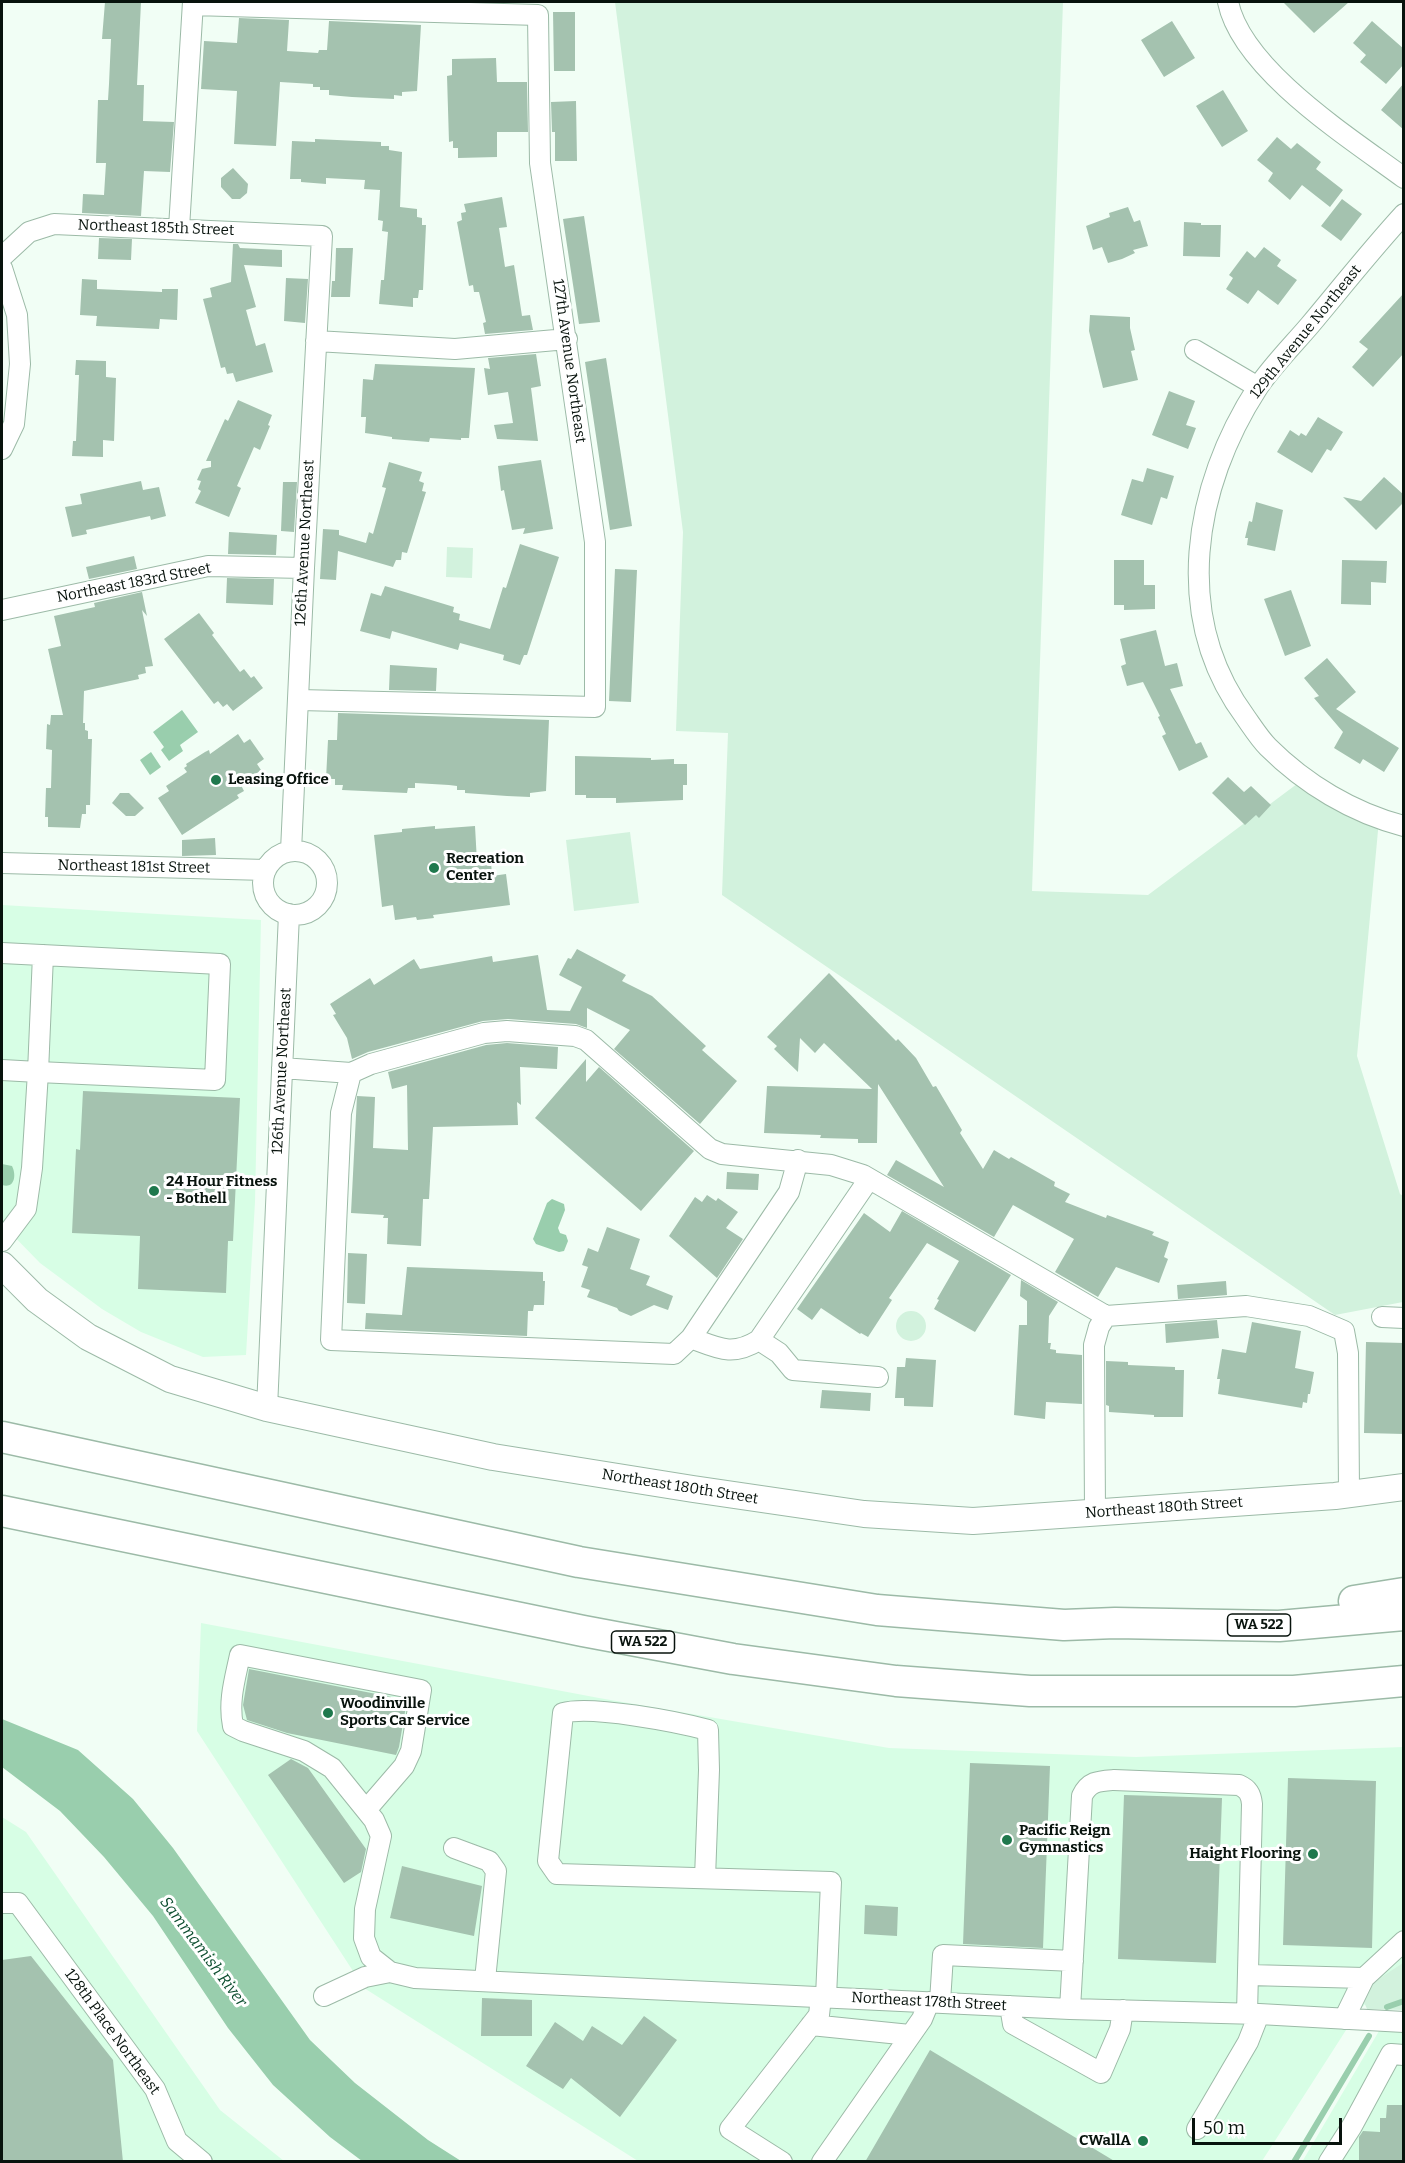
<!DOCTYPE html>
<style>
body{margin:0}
#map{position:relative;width:1405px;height:2163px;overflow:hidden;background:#f1fef5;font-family:Bitter,serif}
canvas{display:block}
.frame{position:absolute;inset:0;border:3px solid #08130d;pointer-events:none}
.scale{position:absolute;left:1192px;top:2118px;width:150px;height:27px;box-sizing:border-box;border:3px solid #08130d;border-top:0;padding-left:8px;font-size:18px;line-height:21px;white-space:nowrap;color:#08130d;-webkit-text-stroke:4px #fff;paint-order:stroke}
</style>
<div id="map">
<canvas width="1405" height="2163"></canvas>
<div class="frame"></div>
<div class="scale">50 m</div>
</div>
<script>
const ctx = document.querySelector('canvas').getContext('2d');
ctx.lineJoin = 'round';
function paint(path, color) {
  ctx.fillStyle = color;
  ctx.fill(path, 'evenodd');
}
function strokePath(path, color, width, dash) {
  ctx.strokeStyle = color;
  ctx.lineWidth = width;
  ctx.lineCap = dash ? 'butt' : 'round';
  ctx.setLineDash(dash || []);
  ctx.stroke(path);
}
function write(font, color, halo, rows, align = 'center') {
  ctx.font = font + ' Bitter,serif';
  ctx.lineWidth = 6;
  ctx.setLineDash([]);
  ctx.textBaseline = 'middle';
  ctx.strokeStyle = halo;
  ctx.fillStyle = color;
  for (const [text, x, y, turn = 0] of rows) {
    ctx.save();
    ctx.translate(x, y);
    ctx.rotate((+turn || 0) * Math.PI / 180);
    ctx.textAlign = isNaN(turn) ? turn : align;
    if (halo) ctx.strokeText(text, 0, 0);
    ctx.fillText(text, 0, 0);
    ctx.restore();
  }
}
const built = new Path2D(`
 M2 905 261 920 255 1202 246 1355 203 1357 141 1332 102 1309 40 1263 2 1224Z
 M201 1623 599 1698 889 1748 1136 1757 1403 1747V1963L1357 2013 1262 2161H638L364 1988 197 1731Z
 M2 1817 26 1832 220 2110 284 2161H2Z
 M1379 2031 1403 2032V2161L1302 2162Z`);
const green = new Path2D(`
 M615 2H1063L1032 891 1148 895 1305 778 1379 820 1357 1056 1400 1194 1403 1196V1302L1335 1315 722 895 728 733 676 731 683 532Z
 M447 547 473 548 472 578 446 577Z
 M630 832 639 903 574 911 566 840Z
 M896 1326a15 15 0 1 1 30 0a15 15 0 1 1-30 0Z
 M1403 1963V2010L1367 2009 1364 2002 1365 1993 1377 1980Z`);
const water = new Path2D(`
 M182 710 198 732 180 745 183 751 169 761 161 750 164 747 153 732Z
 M151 752 161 767 150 775 140 760Z
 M2 1164 12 1166C17 1176 14 1189 2 1185Z
 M552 1199 564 1204 565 1210 558 1228 560 1233 566 1235 568 1241 564 1251 559 1252 536 1244 533 1239 547 1203Z
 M2 1719 78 1750 133 1799 173 1848 310 2040 355 2083 428 2140 461 2161H362L330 2137 273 2085 228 2028 153 1916 104 1857 60 1811 2 1767Z`);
const stream = new Path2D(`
 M1387 2007 1404 2001
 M1294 2162 1369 2036`);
const building = new Path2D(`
 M105 2H141L137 85H144L143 121 174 122 170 172 144 171 141 216 82 213 83 194 104 195 106 163H96L98 100H108L109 84 111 39H102Z
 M1283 2H1349L1314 33Z
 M553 12H575V71H554Z
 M239 18 289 20 287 51 318 53 319 50H327L329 21 421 25 417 91 402 92V96L394 95V99L352 97 329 95V90H320V87H313V84L280 82 276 146 234 144 237 91 201 89 204 41 237 43Z
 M1172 21 1195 58 1164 77 1141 40Z
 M1372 21 1404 49V64L1386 84 1360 62 1366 55 1353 43Z
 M496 58 497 82H527L528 132H497V157L458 158V148H453V141L449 142 447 76 452 75V59Z
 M1404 83V130L1381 110Z
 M1223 90 1248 131 1222 147 1196 106Z
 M576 101 577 161H555V132H552L551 102Z
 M1277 137 1291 149 1297 143 1321 162 1316 169 1343 190 1330 207 1302 185 1290 200 1268 181 1273 173 1257 160Z
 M315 139 381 142V146H389V150L402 152 400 207 417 209V217L422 218V225H426L423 290H419L418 298H413V307L379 304 381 280H384L388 232 382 231 383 221 378 220 380 190 364 189 365 180 326 178V184L301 182V179H290L292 141 315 142Z
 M233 168 248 184 247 193 240 199H232L221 187V178Z
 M502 197 507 227 499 228 505 267 514 265 522 316 530 315 533 330 485 334 483 323 486 322 479 292H474L473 285 469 286 457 222 462 220 461 213 466 212 464 204Z
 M1342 199 1362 214 1341 241 1321 226Z
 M1128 207 1134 222 1140 220 1148 246 1133 250 1135 253 1122 259 1108 263 1102 247 1093 250 1086 226 1110 217 1109 213Z
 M584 216 600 322 579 324 563 219Z
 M1184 222 1201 223V225H1221L1220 257 1183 256Z
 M99 238 132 239 131 260 98 259Z
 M233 244H238L240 248 282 250V267L244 265 256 307 246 310 256 346 265 343 273 372 236 382 233 373 227 374 225 367 221 368 203 299 212 297 210 288 231 282Z
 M1264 247 1281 260 1277 266 1297 280 1278 305 1258 290 1248 304 1226 289 1233 278 1229 275 1247 251 1255 258Z
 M336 248H353L350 297H331L332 281H335Z
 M286 278 308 279 305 323 284 321Z
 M82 279 97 280V289L162 292V289H178L177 320 160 319 159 329 96 326 97 316 80 315Z
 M1404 293V353L1373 387 1352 367 1368 349 1359 342Z
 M1090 315 1130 317V328L1135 350 1131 351 1138 380 1103 388 1089 331Z
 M536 354 541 386 531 388 538 441 497 439 494 425 513 423 508 392 488 395 484 368 490 369 488 358Z
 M606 358 632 526 610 530 585 362Z
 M76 360 106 361V377L116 378 114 441 103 440V457L72 456 73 441H76L79 375H75Z
 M375 364 475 368 469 438H461V440L430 438 429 442 392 439V437L365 433 366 417H361L363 379 373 380Z
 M1169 391 1195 401 1186 425 1196 428 1188 449 1152 435Z
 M238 400 272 415 268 425 270 426 260 450 254 447 237 486 241 488 229 517 195 503 201 491 198 489 201 481 197 480 202 469 211 467V461H206L225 419 228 421Z
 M1318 417 1343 432 1331 451 1327 449 1312 473 1277 452 1290 430 1299 436 1301 433 1306 436Z
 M541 460 553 529 523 534 525 528 512 530 504 490 501 491 498 466Z
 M389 462 422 472 419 481 424 483 422 491 426 492 407 553 402 552 401 560H396L393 567 338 551 336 580 320 579 323 529 339 530V535L366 543 369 532 373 534 386 488 382 487Z
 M1147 468 1174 476 1167 499 1161 497 1152 525 1121 515 1132 479 1143 482Z
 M1384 477 1404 495V502L1376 530 1343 497 1361 501Z
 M141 481 143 490 159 487 166 516 151 520 150 516 86 530 87 534 72 537 65 507 82 504 80 494Z
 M283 482H297L294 532 281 531Z
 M1256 502 1283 510 1275 551 1247 545 1248 538H1245L1249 521 1252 522Z
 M229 532 277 535 276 555 228 554Z
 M520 544 559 557 527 655H524L520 665 503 660 504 655 460 643 458 650 392 631 390 639 360 631 371 593 381 596 385 586 454 607 453 612 460 614 459 620 490 629 503 587 506 588Z
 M134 556 137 569 89 579 86 567Z
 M1114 560H1144V585H1155V609L1124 610V605H1114Z
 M1342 560 1387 561 1386 583 1371 582V605L1341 604Z
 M615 569 637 570 631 702 609 701Z
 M227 578 274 579 273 605 226 603Z
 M1291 590 1311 646 1285 656 1264 599Z
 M142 592 147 616 142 610 153 666 145 667 146 673 138 675 139 679 84 691 83 723H85V730L88 731V739H92L90 805H86V814H82L80 828 48 827V817H45L46 788H51L52 750 46 749 47 724 50 725 51 715H63L48 649 61 646 54 616 95 607 94 603Z
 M199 613 214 633 212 635 240 672 244 669 251 678 254 676 263 688 233 711 227 704 223 707 218 701 214 704 164 639Z
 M1156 630 1165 666 1177 663 1183 686 1170 689 1196 744 1201 742 1208 757 1179 771 1162 736 1166 734 1158 717 1160 716 1143 682 1127 686 1121 666 1126 664 1120 639Z
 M1327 658 1356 692 1336 709 1399 748 1384 772 1363 759 1360 764 1334 748 1343 732 1314 698 1319 696 1304 678Z
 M390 665 437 668 436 691 389 690Z
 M338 713 549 720 546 791 530 793V797L507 796 465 793V790H457V786L449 785 415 783V788H408L407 793 342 790 343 785H335V779H326L328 740H337Z
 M238 734 244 743 250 739 264 759 257 764 261 770 257 773V775L241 785 244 791 237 795 239 798 182 835 158 798 169 791 166 786 187 772 184 768 187 766 186 764 205 752 209 750 210 754Z
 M575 756 651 758V760L674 759V764H687V785H683V800L616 803V798H586V795H575Z
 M1228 777 1244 792 1251 786 1271 805 1259 818 1256 815 1245 825 1212 793Z
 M120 793H129L144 808 135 816H126L112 803Z
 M435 826V829L475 826 477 862 491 861 492 876 506 874 510 905 433 915 434 918 417 920 416 917 395 920 393 905 382 907 374 835 402 832V829Z
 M215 838 216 855 182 856V840Z
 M577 949 626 975 622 981 652 996 706 1046 702 1050 737 1081 700 1124 614 1049 630 1030 587 1008V1028L576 1024 508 1019 483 1021 368 1052 352 1059 347 1038 333 1015 336 1014 330 1004 370 978 374 985 414 959 420 969 492 956 493 962 538 955 547 1010 570 1011 582 987 559 975 568 958 571 959Z
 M829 973 896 1041 898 1039 916 1058 933 1087 936 1086 962 1130 960 1133 983 1169 994 1150 1009 1159 1011 1157 1055 1182 1054 1186 1070 1194 1065 1202 1106 1218 1107 1215 1154 1232 1152 1235 1169 1242 1164 1257 1168 1259 1159 1283 1116 1267 1098 1297 1055 1272 1074 1239 1013 1205 994 1237 887 1175 896 1160 944 1187 878 1084 877 1143H858V1139L820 1138 821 1135 764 1133 767 1086 872 1089 824 1043 815 1053 800 1038 798 1072 774 1049 777 1046 767 1037Z
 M507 1043 558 1047 557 1069 520 1067 521 1105 517 1102 518 1125 433 1127 429 1199H423L421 1246 387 1244 388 1218H383L384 1215 351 1213 357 1096 375 1097 373 1148 408 1150 407 1085 392 1089 388 1072 486 1045Z
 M586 1059V1082L599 1067 694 1151 641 1211 535 1118Z
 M83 1091 240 1098 233 1241H228L226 1293 138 1289 140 1236 72 1233 76 1149 80 1150Z
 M727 1172 759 1174 758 1190 726 1189Z
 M707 1195 716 1201 718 1198 738 1212 726 1228 743 1239 717 1278 669 1236 695 1197 702 1202Z
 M902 1211 1011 1275 975 1332 934 1309 939 1300 937 1299 959 1261 927 1243 889 1298 892 1300 868 1337 861 1333 860 1334 821 1308 812 1320 797 1309 864 1213 890 1232Z
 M607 1227 640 1239 630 1269 650 1276 646 1285 673 1296 668 1310 654 1305 631 1316 619 1311 617 1308 587 1297 590 1290 581 1287 588 1267 582 1265 588 1248 598 1252Z
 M348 1253 367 1254 365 1304 347 1303Z
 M407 1267 543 1272V1281H545L544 1305H534L533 1311H528L527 1336 365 1329 366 1313 402 1315Z
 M1021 1280 1058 1302 1049 1316 1048 1343H1051L1050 1349 1056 1350V1353L1082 1355V1404L1046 1402 1045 1419 1014 1415 1019 1325H1027V1301L1020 1296Z
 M1226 1281 1227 1295 1178 1299 1177 1285Z
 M1217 1320 1219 1338 1166 1343 1165 1324Z
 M1252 1322 1301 1331 1295 1368 1314 1372 1310 1394H1308L1307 1403 1303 1402 1302 1408 1218 1394 1220 1379H1217L1222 1349 1246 1353Z
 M1366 1342 1404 1343V1434L1364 1433Z
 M906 1358 936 1360 933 1407 904 1406V1398H895L897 1367H905Z
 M1106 1361 1128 1362V1365L1175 1367V1370H1184L1183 1417H1154V1415L1109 1412V1406L1106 1405Z
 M822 1390 871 1393 870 1411 820 1408Z
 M249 1669 407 1700 399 1747 396 1755 287 1733 247 1720 243 1705Z
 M291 1759 308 1768 366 1849 361 1872 344 1883 268 1775Z
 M970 1763 1050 1766 1043 1948 963 1944Z
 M1288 1778 1376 1781 1372 1948 1283 1945Z
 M1124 1795 1222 1798 1216 1963 1118 1959Z
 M402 1866 482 1886 474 1936 390 1918Z
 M865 1905 898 1907 897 1936 864 1934Z
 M31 1956 113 2060 123 2162H2V1960Z
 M482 1998 532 2000V2036H481Z
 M644 2016 677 2040 620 2117 571 2078 563 2089 526 2066 555 2022 583 2041 592 2026 622 2045Z
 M930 2050 1116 2162H865Z
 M1387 2105H1404V2162H1359V2137L1363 2131 1380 2132V2118H1386Z`);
const minor = new Path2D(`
 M1228 2C1242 70 1350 138 1404 178
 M193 5 538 15 540 163 595 542V707L299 700
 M1404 214C1371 250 1341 288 1310 325 1293 345 1273 365 1258 387 1193 487 1171 617 1246 718 1253 728 1260 739 1268 747 1305 784 1353 813 1404 826
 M179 228 193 2
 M2 257 29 232 54 224 322 236 304 568 291 851
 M2 268 17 315 20 364 14 424 2 449
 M316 341 455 349 567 339
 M1195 350 1258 387
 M2 610 208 566 304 568
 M263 883a32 32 0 1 1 64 0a32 32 0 1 1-64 0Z
 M2 863 266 870
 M2 953 220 964 215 1080 38 1072 32 1168 26 1209 2 1241
 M282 1068 351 1073
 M2 1070 38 1072 43 955
 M798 1160 789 1192 691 1338 674 1354 331 1340 341 1113 351 1073 371 1064 484 1033 507 1031 575 1036 586 1040 710 1149 722 1154 831 1165 863 1175 1106 1316
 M1382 1317 1404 1318
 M691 1338C718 1348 732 1357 759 1340L779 1353 793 1370 878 1377
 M759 1340 869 1179
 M267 1408 289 914
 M1095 1512 1094 1345 1099 1327 1106 1316 1246 1306 1309 1316 1344 1331 1348 1353 1349 1494
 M366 1810 404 1766 411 1751 421 1690 240 1655C235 1679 228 1701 233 1726L243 1731 304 1751 332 1768 374 1820 381 1836 365 1909 364 1938 371 1957 390 1972 415 1978 1070 2009 1259 2014 1404 2022
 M454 1848 489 1861 496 1871 485 1980
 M705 1878 709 1770 708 1730C678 1722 591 1705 563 1713L548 1861 557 1874 831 1882 826 1997
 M2 1903H18L155 2089 177 2141 202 2162
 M1249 1975 1364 1978
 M324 1996 365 1977 390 1972
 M940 2002 943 1955 1073 1961
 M1010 2006 1013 2024 1101 2073 1120 2029 1123 2010
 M1070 2009 1082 1796C1089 1781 1099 1781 1114 1780L1239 1785C1248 1789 1251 1794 1252 1804L1247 2014
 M1344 2019 1364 1978 1404 1941
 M811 2025 910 2035
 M1197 2129 1248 2042 1259 2014
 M782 2162 730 2129 819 2015 821 1997
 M822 2162 922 2019 929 2002
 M1329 2162 1352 2126 1391 2054 1404 2055`);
const major = new Path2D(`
 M2 1265 37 1300 88 1337 170 1379 267 1408 493 1457 693 1489 864 1514 973 1521 1335 1496 1404 1487`);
const highway = new Path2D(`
 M2 1437 579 1562 877 1610 1064 1625 1115 1623 1279 1626 1404 1615
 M2 1511 583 1631 733 1659 896 1681 1030 1691H1294L1404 1681
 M1354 1601 1404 1593`);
const markers = [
 [216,780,6,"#1f784d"],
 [434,868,6,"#1f784d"],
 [154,1191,6,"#1f784d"],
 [328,1713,6,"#1f784d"],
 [1007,1840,6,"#1f784d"],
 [1313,1854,6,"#1f784d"],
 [1143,2141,6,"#1f784d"]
];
const shields = [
 [1259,1625,63],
 [643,1642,63]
];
const shieldNames = [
 ["WA 522",1259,1625],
 ["WA 522",643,1642]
];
const streetNames = [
 ["Northeast 185th Street",156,228,2],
 ["129th Avenue Northeast",1306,332,-51],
 ["127th Avenue Northeast",569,361,82],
 ["126th Avenue Northeast",305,543,-87],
 ["Northeast 183rd Street",134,583,-11],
 ["Northeast 181st Street",134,867,1],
 ["126th Avenue Northeast",282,1071,-87],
 ["Northeast 180th Street",680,1487,9],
 ["Northeast 180th Street",1164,1508,-4],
 ["Northeast 178th Street",929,2002,3],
 ["128th Place Northeast",112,2032,54]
];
const poiNames = [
 ["Leasing Office",228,780],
 ["Recreation",446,859],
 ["Center",446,876],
 ["24 Hour Fitness",166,1182],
 ["- Bothell",166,1199],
 ["Woodinville",340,1704],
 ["Sports Car Service",340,1721],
 ["Pacific Reign",1019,1831],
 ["Gymnastics",1019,1848],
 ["Haight Flooring",1301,1854,"right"],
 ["CWallA",1131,2141,"right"]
];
const waterNames = [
 ["Sammamish River",203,1952,53]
];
paint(built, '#d7fee5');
paint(green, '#d2f2dd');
paint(water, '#99cead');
strokePath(stream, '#99cead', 6);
paint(building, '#a4c2af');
strokePath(minor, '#9cbaa7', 22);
strokePath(major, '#9cbaa7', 28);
strokePath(highway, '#9cbaa7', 33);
strokePath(minor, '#fff', 20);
strokePath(major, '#fff', 26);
strokePath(highway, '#fff', 30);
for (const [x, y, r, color] of markers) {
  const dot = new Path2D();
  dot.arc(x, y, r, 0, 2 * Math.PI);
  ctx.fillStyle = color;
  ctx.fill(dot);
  strokePath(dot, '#fff', 2);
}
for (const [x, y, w] of shields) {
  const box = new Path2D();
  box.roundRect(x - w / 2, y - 11, w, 22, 4.5);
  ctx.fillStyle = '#fff';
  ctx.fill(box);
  strokePath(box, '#08130d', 1.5);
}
write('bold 14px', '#08130d', null, shieldNames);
write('15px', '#08130d', '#fff', streetNames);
write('bold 15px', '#08130d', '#fff', poiNames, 'left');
write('italic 16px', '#0a4c2d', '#fff', waterNames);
</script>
